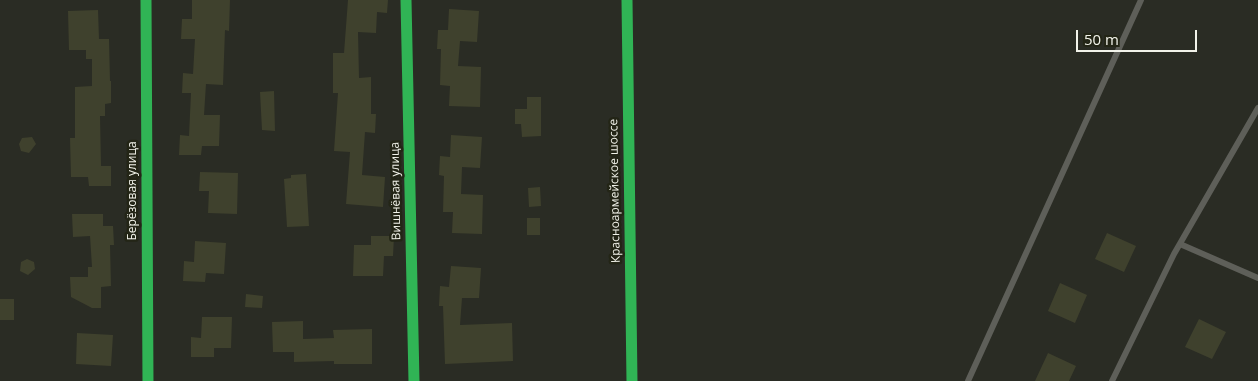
<!DOCTYPE html>
<meta charset="utf-8">
<style>
body{margin:0}
#map{position:relative;width:1258px;height:381px;overflow:hidden;background:#2a2c24;font-family:"Open Sans",sans-serif}
canvas{display:block}
.scale{position:absolute;left:1076px;top:30px;width:121px;height:22px;box-sizing:border-box;border:2px solid #f2f3ea;border-top:0;padding-left:6px;font-size:15px;line-height:18px;white-space:nowrap;color:#f2f3ea;-webkit-text-stroke:4px #232516;paint-order:stroke}
</style>
<div id="map">
<canvas width="1258" height="381"></canvas>
<div class="scale">50 m</div>
</div>
<script>
const ctx = document.querySelector('canvas').getContext('2d');
ctx.lineJoin = 'round';
function paint(path, color) {
  ctx.fillStyle = color;
  ctx.fill(path, 'evenodd');
}
function strokePath(path, color, width, dash) {
  ctx.strokeStyle = color;
  ctx.lineWidth = width;
  ctx.lineCap = dash ? 'butt' : 'round';
  ctx.setLineDash(dash || []);
  ctx.stroke(path);
}
function write(font, color, halo, rows, align = 'center') {
  ctx.font = font + ' "Open Sans",sans-serif';
  ctx.lineWidth = 5;
  ctx.setLineDash([]);
  ctx.textBaseline = 'middle';
  ctx.strokeStyle = halo;
  ctx.fillStyle = color;
  for (const [text, x, y, turn = 0] of rows) {
    ctx.save();
    ctx.translate(x, y);
    ctx.rotate((+turn || 0) * Math.PI / 180);
    ctx.textAlign = isNaN(turn) ? turn : align;
    if (halo) ctx.strokeText(text, 0, 0);
    ctx.fillText(text, 0, 0);
    ctx.restore();
  }
}
const building = new Path2D(`
 M192 0H230L229 31 225 30 223 85 206 84 204 115H220L219 146H202L201 155H179L180 135 189 136 191 93H182L183 73 193 74 195 39H181L182 19H192Z
 M348 0H388L387 13 377 12 376 33 358 32 359 78 371 77V114H376L375 133 365 132 362 175 385 177 383 207 346 204 350 152 334 151 338 93H333V53H344Z
 M449 9 479 11 477 42 460 41 458 66 481 67 480 107 449 106 450 86 440 85 441 49H437L438 30H448Z
 M98 10 99 39H109L110 81H111V103L105 104V116H100L101 166H111V186H89L88 177H71L70 138H75V87L92 86V59H86V50H69L68 11Z
 M274 91 275 131 262 130 260 92Z
 M527 97H541V136L522 137 521 124H515V109H527Z
 M451 135 482 137 480 168 462 167 461 194 483 195 482 234 452 233 453 212H443L444 176 439 175 440 156 450 157Z
 M32 137 36 144 29 153 21 151 19 144 22 138Z
 M200 172 238 173 237 214 208 213 209 191H199Z
 M306 174 309 226 287 227 284 179 291 178V175Z
 M540 187 541 206 529 207 528 188Z
 M72 214H103V226H113L114 245H110L111 286 101 287V308H92L71 297 70 277H88V267H92L90 236 73 237Z
 M527 218H540V235H527Z
 M1107 233 1136 246 1124 272 1095 259Z
 M371 236H394L393 256H384L383 276H353L354 245H371Z
 M195 241 226 243 224 274 206 273 205 282 183 281 184 261 194 262Z
 M27 259 34 262 35 269 28 275 20 271 21 262Z
 M451 266 481 268 479 298H462L460 325 512 323 513 361 445 364 443 306H439L440 286 449 287Z
 M1060 283 1087 295 1075 323 1048 311Z
 M246 294 263 296 262 308 245 307Z
 M0 299H14V320H0Z
 M202 317H232L231 348H214V357H191V337L201 338Z
 M1199 319 1226 332 1212 359 1185 347Z
 M303 321V339L334 338 333 330 372 329V364H334V361L294 362V352H273L272 322Z
 M77 333 113 335 111 366 76 364Z
 M1048 353 1076 366 1069 381H1035Z`);
const lane = new Path2D(`
 M1180 244 1258 278
 M968 381 1141 0
 M1112 381 1174 254 1258 108`);
const fast = new Path2D(`
 M146 0 148 381
 M406 0 414 381
 M627 0 632 381`);
const streetNames = [
 ["Берёзовая улица",133,191,-90],
 ["Вишнёвая улица",396,191,-91],
 ["Красноармейское шоссе",615,191,-91]
];
paint(building, '#3f412d');
strokePath(lane, '#5e5f59', 6);
strokePath(fast, '#30b455', 11);
write('12px', '#f2f3ea', '#232516', streetNames);
</script>
